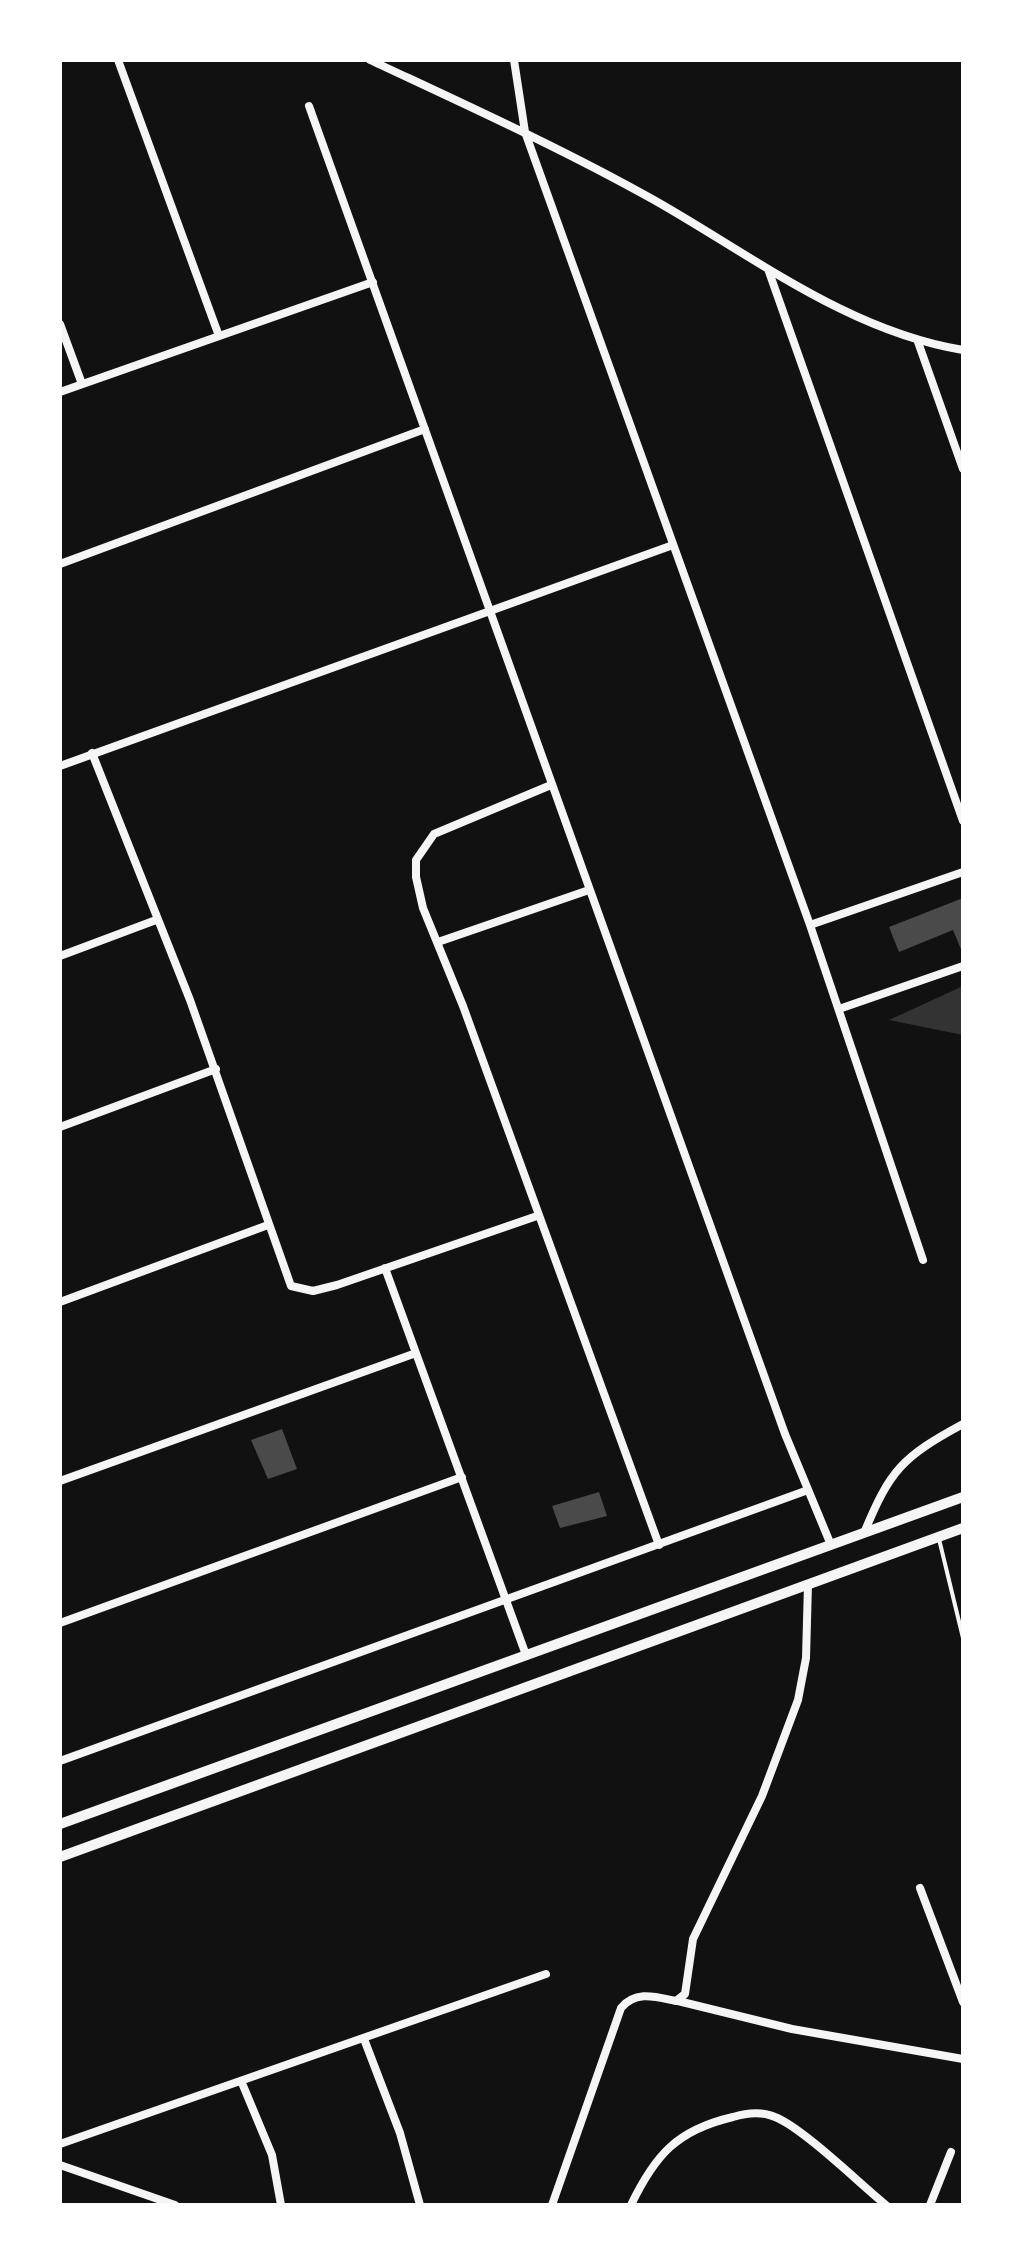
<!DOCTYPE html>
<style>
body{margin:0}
#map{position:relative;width:1023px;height:2265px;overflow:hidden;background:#111;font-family:"Sofia Sans Condensed",sans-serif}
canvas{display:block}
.frame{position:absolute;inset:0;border:62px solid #fff;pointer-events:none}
</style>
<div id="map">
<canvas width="1023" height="2265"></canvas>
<div class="frame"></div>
</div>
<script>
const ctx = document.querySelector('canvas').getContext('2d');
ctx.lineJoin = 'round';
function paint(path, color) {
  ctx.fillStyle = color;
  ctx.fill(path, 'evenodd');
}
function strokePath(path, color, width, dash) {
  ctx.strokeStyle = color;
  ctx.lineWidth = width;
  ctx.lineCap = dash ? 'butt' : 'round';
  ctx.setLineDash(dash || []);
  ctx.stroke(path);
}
const water = new Path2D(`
 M963 986V1035L889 1020Z`);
const building = new Path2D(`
 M963 898V954L953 930 899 952 889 927Z
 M282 1429 297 1469 268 1479 251 1440Z
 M599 1492 607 1516 560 1528 552 1506Z`);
const service = new Path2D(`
 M939 1539 963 1638`);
const minor = new Path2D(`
 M118 60 219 336
 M370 60C466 105 561 148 654 200 753 256 848 331 963 350
 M514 60 525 132 810 925 923 1260
 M309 106 785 1434 831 1545
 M768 269 963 821
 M60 324 82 384
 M918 342 963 469
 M60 392 373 282
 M60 564 425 429
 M92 753 190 1000 291 1286 313 1291 337 1285 537 1216
 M60 766 673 545
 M551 785 434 834 416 860V877L423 908 463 1006 659 1545
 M810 925 963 872
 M438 942 589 890
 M60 956 156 920
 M839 1009 963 966
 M60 1127 216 1069
 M385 1268 526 1655
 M60 1302 268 1225
 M60 1481 416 1353
 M864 1533C890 1470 902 1457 963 1424
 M60 1623 462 1477
 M60 1761 808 1490
 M920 1888 963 2002
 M678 2001 792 2029 963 2059
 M364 2039 400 2133 420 2205
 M242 2083 272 2155 281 2205
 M60 2144 546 1974
 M60 2165 175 2205
 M552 2205 621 2008C636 1990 656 1997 676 2001L685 1994 693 1939 762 1796 798 1700 806 1658 808 1584
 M631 2205C655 2155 677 2130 733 2117 746 2113 761 2111 775 2117 803 2128 860 2184 886 2205
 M930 2205 951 2152`);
const tertiary = new Path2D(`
 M60 1824 963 1497
 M60 1857 963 1528`);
paint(water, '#333');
paint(building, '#4a4a4a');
strokePath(service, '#f5f5f5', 4);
strokePath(minor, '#f5f5f5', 8);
strokePath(tertiary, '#f5f5f5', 10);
</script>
